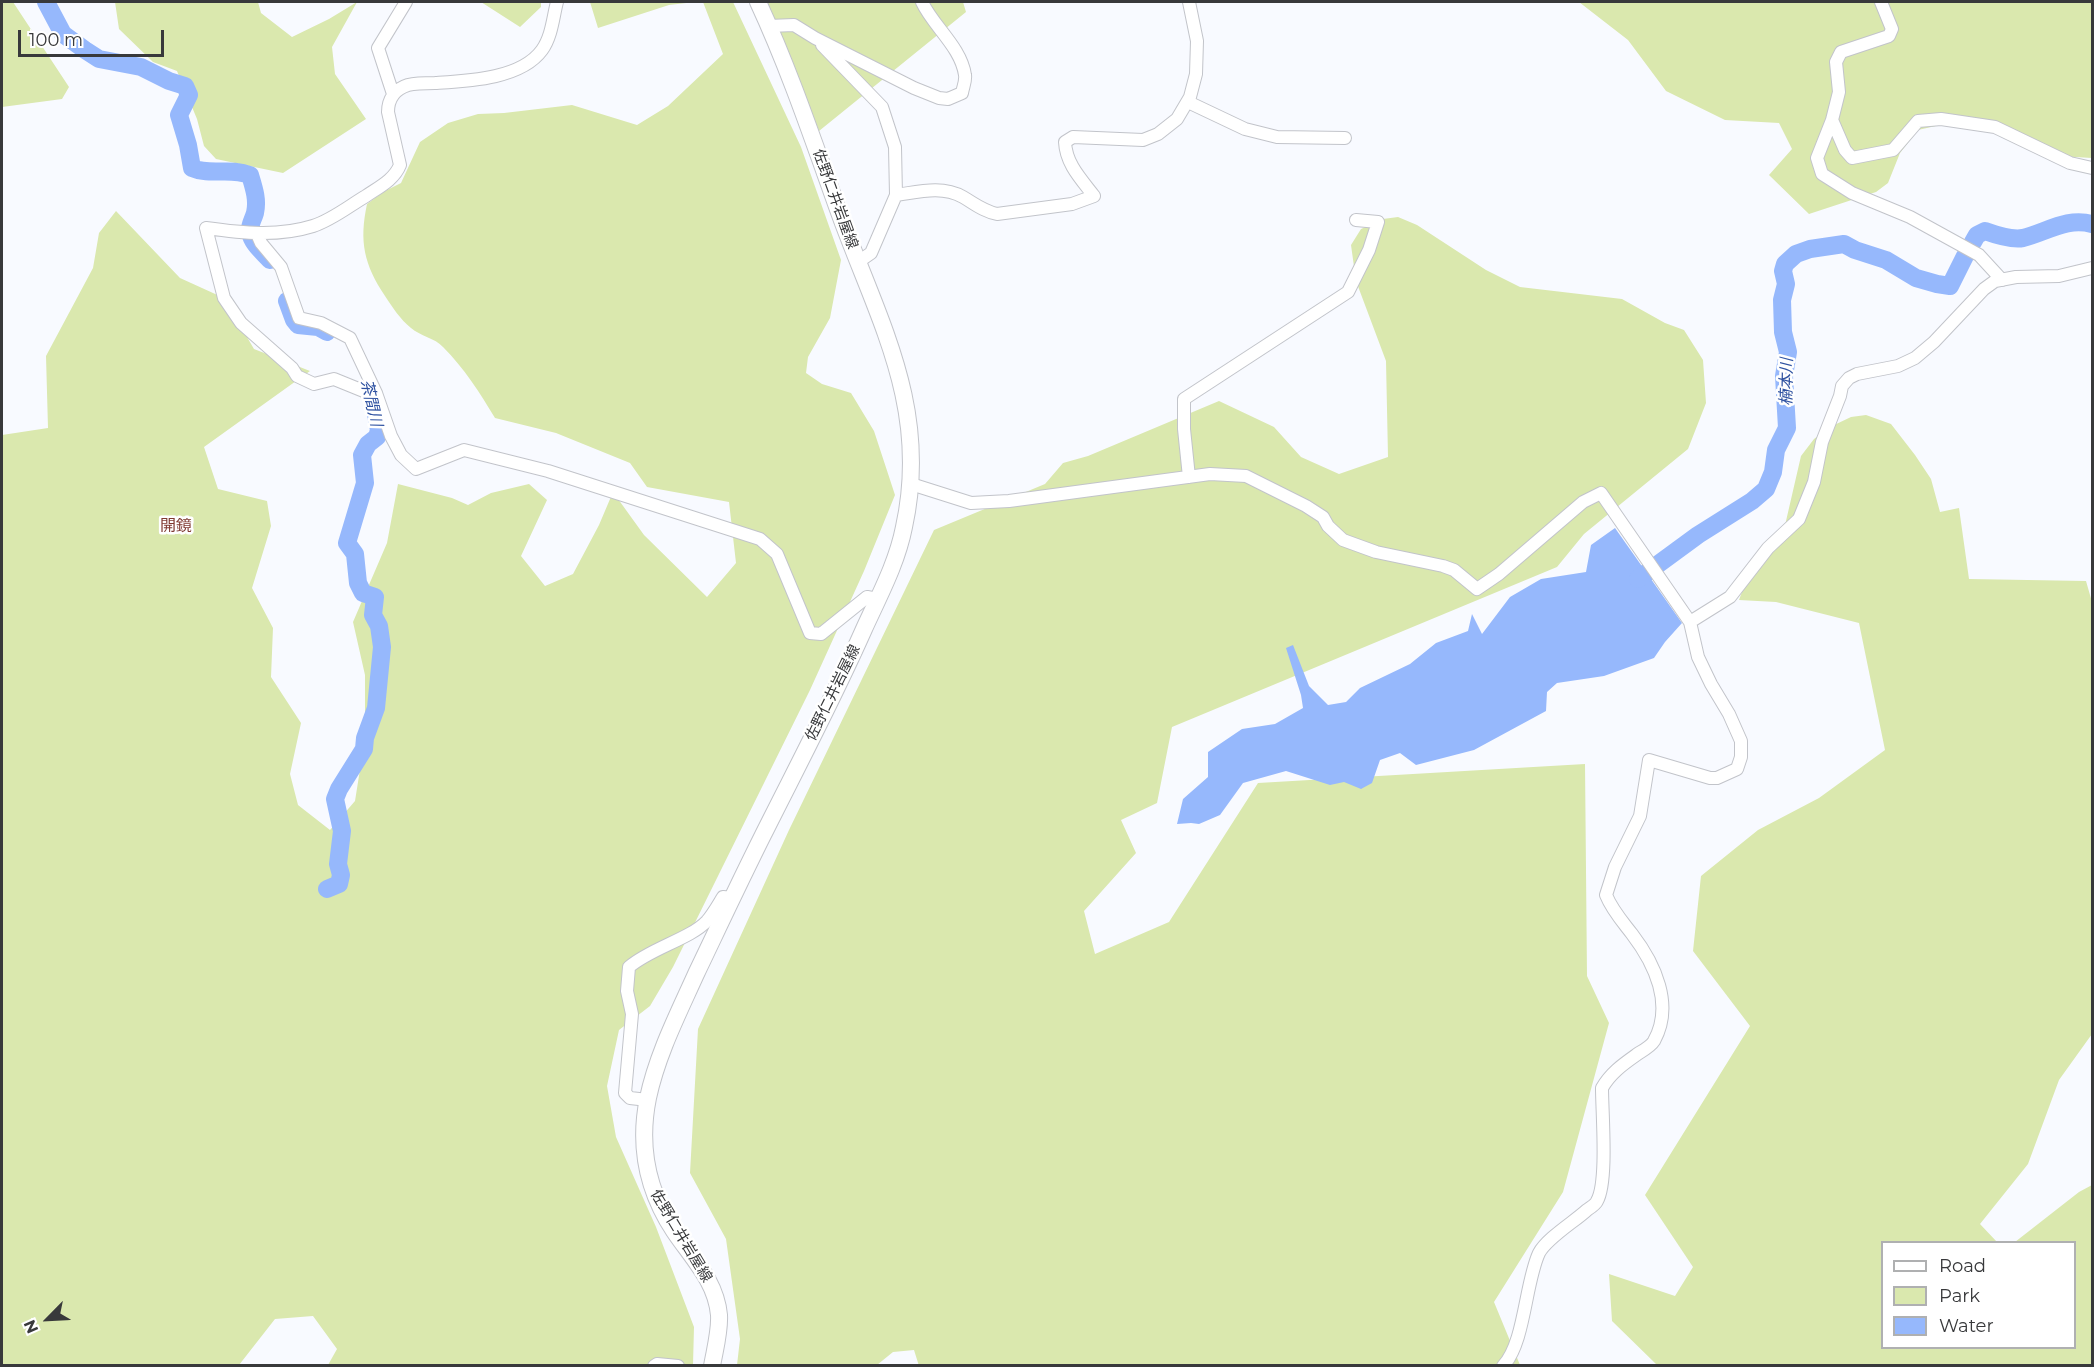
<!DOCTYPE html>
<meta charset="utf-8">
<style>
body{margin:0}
#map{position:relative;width:2094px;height:1367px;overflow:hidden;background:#f8faff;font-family:Montserrat,sans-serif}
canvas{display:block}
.frame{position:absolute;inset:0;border:3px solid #38393b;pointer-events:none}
.legend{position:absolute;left:1881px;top:1241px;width:195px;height:108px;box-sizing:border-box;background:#fff;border:2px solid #afb0b1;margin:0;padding:8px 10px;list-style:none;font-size:18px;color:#38393b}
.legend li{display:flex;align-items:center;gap:12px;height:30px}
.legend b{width:30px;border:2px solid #afb0b1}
.north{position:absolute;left:18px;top:1289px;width:60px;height:60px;-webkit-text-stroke:4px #fff;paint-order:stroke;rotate:246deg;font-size:16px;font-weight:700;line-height:24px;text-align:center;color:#38393b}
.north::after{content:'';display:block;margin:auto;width:21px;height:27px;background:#38393b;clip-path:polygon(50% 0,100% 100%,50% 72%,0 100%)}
.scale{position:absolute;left:18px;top:30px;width:146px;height:27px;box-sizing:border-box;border:3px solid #38393b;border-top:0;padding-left:8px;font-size:18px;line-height:21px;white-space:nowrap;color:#38393b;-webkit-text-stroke:4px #fff;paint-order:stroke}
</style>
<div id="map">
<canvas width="2094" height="1367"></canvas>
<div class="frame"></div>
<ul class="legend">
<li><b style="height:8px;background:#fff"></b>Road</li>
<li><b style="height:16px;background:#dae8ae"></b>Park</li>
<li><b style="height:16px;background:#96b8fc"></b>Water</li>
</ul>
<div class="north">N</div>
<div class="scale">100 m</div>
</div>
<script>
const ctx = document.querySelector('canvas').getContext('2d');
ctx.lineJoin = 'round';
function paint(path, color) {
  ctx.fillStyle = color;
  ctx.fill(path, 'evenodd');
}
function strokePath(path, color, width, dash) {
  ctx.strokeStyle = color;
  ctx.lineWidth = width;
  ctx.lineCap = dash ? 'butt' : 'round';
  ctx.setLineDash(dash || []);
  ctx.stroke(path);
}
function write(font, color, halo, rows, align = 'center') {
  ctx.font = font + ' Montserrat,"Noto Sans JP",sans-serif';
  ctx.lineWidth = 5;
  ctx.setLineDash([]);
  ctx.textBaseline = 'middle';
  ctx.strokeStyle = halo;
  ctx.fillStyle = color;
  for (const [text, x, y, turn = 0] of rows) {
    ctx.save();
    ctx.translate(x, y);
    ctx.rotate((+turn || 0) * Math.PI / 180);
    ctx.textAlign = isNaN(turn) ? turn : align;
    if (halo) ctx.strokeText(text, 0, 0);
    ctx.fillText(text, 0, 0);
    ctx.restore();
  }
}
const green = new Path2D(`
 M2 2H13L69 87 62 99 2 107Z
 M115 2H258L261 13 292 37 329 19 357 2 332 47 335 74 366 119 283 173 216 159 204 146 197 119 177 71 153 62 119 29Z
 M481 2H541V7L520 27Z
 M590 2H695L669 5 598 28Z
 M703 2H733L801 147 841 260 830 318 808 357 806 373 822 384 851 393 874 431 895 495 864 571 810 690 673 967 650 1006 619 1030 607 1086 616 1137 656 1227 694 1327 693 1365H328L337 1349 313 1316 275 1319 239 1365H2V435L48 428 46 356 93 268 99 233 116 211 180 278 224 298 254 349 310 371 204 447 218 489 267 501 271 526 252 588 273 628 271 677 301 723 290 774 298 805 330 830 355 801 365 738V675L353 622 387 543 398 484 452 498 468 505 491 493 529 484 547 500 521 556 545 586 573 574 599 525 613 492 644 535 707 597 736 563 729 502 647 487 630 463 556 433 495 418C480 393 464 368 443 347 435 338 420 336 411 328 400 319 393 308 385 296 364 264 359 242 367 204L383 192 401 183 420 142 448 123 478 114 504 113 572 105 637 125 668 106 723 54Z
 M765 2H963L966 12 819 131 773 16Z
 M1579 2H2092V158L2042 155 1994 133 1940 125 1918 130 1900 153 1888 183 1876 192 1809 214 1769 175 1792 149 1779 123 1725 120 1666 91 1628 40Z
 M1398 217 1417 225 1486 270 1520 287 1622 299 1665 323 1684 330 1703 360 1706 403 1688 449 1584 534 1557 567 1172 727 1157 803 1121 820 1136 853 1084 911 1095 954 1169 922 1258 783 1585 764 1587 976 1609 1023 1563 1192 1494 1302 1520 1365 919 1366 914 1350 893 1352 877 1365H737L740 1339 726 1239 690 1173 698 1029 789 830 934 530 1045 484 1063 463 1088 456 1219 401 1274 427 1301 457 1339 474 1388 457 1386 361 1356 281 1351 245 1361 229 1383 219Z
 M1866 415 1891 424 1915 455 1931 479 1940 512 1959 508 1969 579 2086 581 2092 602V1034L2059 1080 2028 1164 1980 1224 1997 1242H1882V1348H2074V1242H2015L2079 1192 2092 1185V1365H1657L1612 1321 1609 1274 1675 1296 1693 1267 1645 1195 1750 1026 1693 951 1701 876 1758 830 1819 798 1885 750 1859 623 1776 602 1739 600 1746 581 1783 534 1801 456 1814 439 1830 427 1851 417Z`);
const water = new Path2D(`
 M1615 528 1682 623 1665 642 1654 658 1604 676 1557 683 1547 692 1546 711 1474 750 1416 765 1400 753 1380 760 1372 783 1361 789 1344 782 1330 785 1286 771 1243 783 1220 815 1199 824 1191 823 1177 824 1183 799 1208 777V752L1242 729 1275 724 1303 708 1301 695 1286 648 1293 645 1309 686 1328 705 1346 702 1360 688 1410 664 1436 643 1468 631 1472 614 1482 634 1510 597 1541 579 1586 572 1591 545Z`);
const river = new Path2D(`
 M46 2 63 34 85 50 99 59 141 67 169 81 185 86 189 95 179 115 188 145 192 168C210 176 230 167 250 175 254 188 258 200 255 213 253 220 249 225 250 232 252 244 263 252 270 260
 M1973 242 1977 235 1985 231C1996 235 2011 240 2023 238 2047 232 2067 217 2092 224
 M287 301 294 320 298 325 318 327 327 332
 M1638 579 1698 535 1752 501 1766 489 1773 472 1776 450 1787 428 1784 376 1788 352 1783 332 1782 300 1786 284 1783 271 1785 264 1796 254 1810 249 1844 244 1855 250 1886 260 1916 278 1937 284 1950 286 1965 256
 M327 889 339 884 341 875 338 864 342 831 335 799 339 789 364 749 365 738 376 708 382 647 379 626 373 615 375 597 363 593 358 583 355 554 347 543 365 483 362 455 368 444 377 437 379 430 371 389`);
const minor = new Path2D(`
 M1881 2 1892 29 1889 36 1841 52 1836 62 1839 92 1832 120 1817 158 1822 174 1852 193 1910 217 1979 255 2002 280
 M769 26 794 25 815 38 914 88 939 98 948 99 962 93C963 87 966 81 965 75 961 47 933 26 922 2
 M822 45 882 107 895 147 896 195 871 253 858 262
 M393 94 378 48 406 2
 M1188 102 1245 129 1277 137 1345 138
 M1832 120 1845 150 1852 158 1893 150 1918 121 1941 119 1995 127 2070 163 2092 168
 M896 195C918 192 942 185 963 197 975 204 983 211 997 214L1072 204 1094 196C1081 179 1066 164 1065 142L1073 137 1143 140 1158 134 1177 119 1190 97 1196 74 1197 41 1189 2
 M257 234 261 243 281 267 299 318 321 323 350 338 376 393 391 436 401 455 416 469 464 450 548 471 760 539 777 554 810 633 821 634 867 597 878 599
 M376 393 366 392 334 379 314 384 297 376 292 368 241 323 224 298 206 228C242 233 278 237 313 226 332 220 349 206 366 196 379 187 394 180 400 165L388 112C388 99 395 89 408 85 416 83 427 83 435 83 468 81 521 79 542 50 552 36 553 17 557 2
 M1189 477 1184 429V399L1348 292 1369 250 1378 222 1356 220
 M911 484 971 503 1009 501 1210 474 1246 476 1306 506 1323 517 1328 526 1343 540 1376 552 1443 566 1454 570 1477 589 1499 574 1583 502 1601 493 1690 622 1698 657 1711 684 1729 714 1741 741V757L1737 769 1717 778H1710L1649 760 1640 816 1615 867 1606 895C1612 910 1622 921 1632 934 1655 964 1674 1005 1654 1041 1651 1046 1644 1050 1639 1053 1625 1063 1611 1072 1602 1088 1602 1113 1608 1182 1597 1201 1596 1204 1590 1208 1587 1210 1574 1222 1547 1238 1539 1253 1525 1283 1525 1343 1503 1366
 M1690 622 1730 597 1768 548 1799 519 1814 482 1822 442 1840 396 1842 386 1849 378 1857 374 1898 366 1915 358 1934 342 1984 289 1995 281 2016 277 2059 276 2092 268
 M648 1100 630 1098 625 1093 632 1014 627 991 629 967C651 948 690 939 707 921 713 914 718 905 723 897L732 898
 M654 1366 657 1364 678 1366`);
const major = new Path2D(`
 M712 1366C715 1349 720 1331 719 1315 716 1281 692 1258 674 1231 647 1190 638 1147 648 1098 657 1055 678 1014 696 974 718 928 740 881 763 835 797 767 833 699 864 629 879 596 897 563 904 527 930 408 879 322 840 215 814 143 790 71 758 2`);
const streetNames = [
 ["佐野仁井岩屋線",835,199,70],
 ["佐野仁井岩屋線",833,693,-64],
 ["佐野仁井岩屋線",681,1236,59]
];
const waterNames = [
 ["楠本川",1787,382,-89],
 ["茶間川",371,403,77]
];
const neighbourhoodNames = [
 ["開鏡",176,526]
];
paint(green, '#dae8ae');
paint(water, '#96b8fc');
strokePath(river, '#96b8fc', 18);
strokePath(minor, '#c2c4ca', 14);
strokePath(major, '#c2c4ca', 18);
strokePath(minor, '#fff', 12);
strokePath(major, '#fff', 16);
write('15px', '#38393b', '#fff', streetNames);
write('italic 16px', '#2f52a1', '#fff', waterNames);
write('16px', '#7f3931', '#fff', neighbourhoodNames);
</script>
